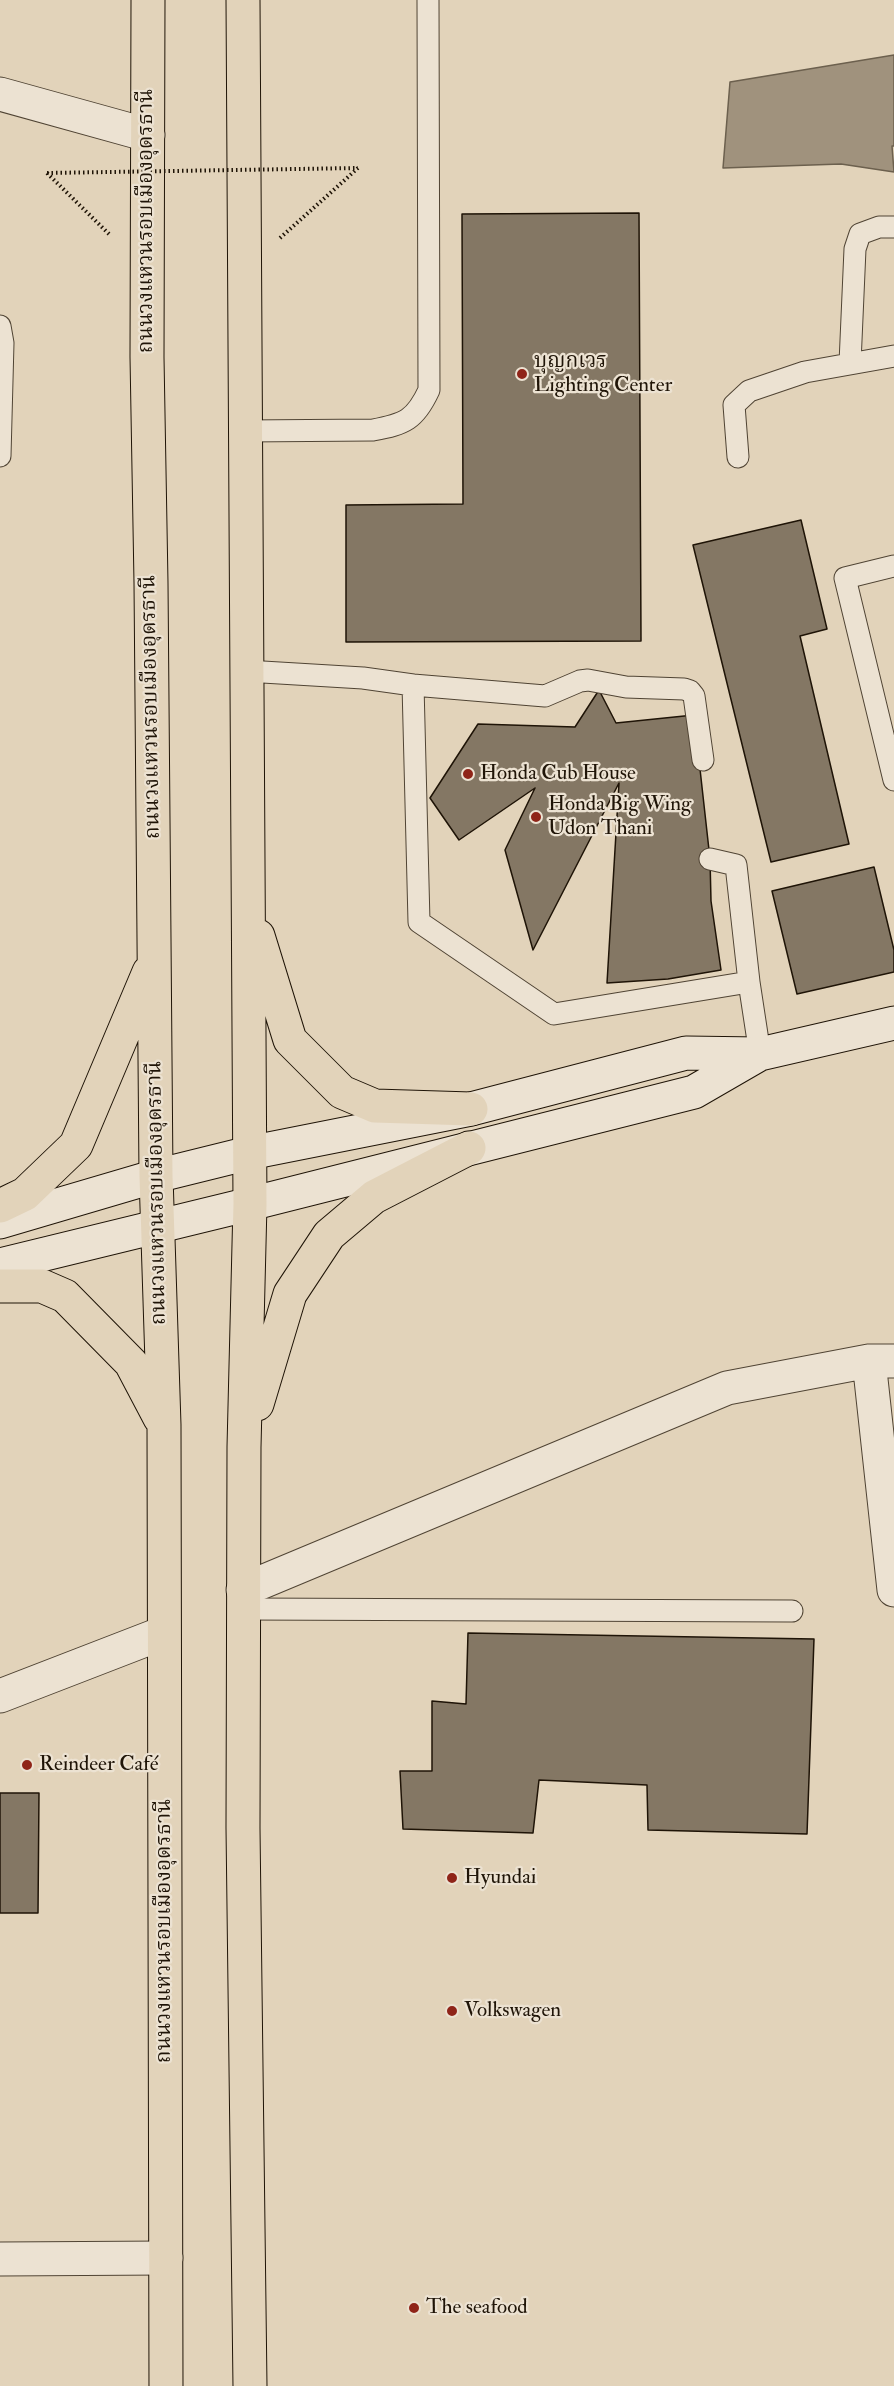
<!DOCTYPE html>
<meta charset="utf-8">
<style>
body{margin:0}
canvas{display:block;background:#e2d3ba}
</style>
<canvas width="894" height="2386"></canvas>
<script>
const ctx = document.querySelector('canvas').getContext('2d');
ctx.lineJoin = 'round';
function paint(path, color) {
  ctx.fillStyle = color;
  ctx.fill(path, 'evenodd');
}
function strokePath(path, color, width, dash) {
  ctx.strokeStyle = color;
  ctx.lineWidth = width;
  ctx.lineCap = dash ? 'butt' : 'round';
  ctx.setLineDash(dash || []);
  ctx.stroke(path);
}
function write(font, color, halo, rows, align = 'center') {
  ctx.font = font + ' "IM FELL Double Pica","Noto Serif Thai",serif';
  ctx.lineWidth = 4.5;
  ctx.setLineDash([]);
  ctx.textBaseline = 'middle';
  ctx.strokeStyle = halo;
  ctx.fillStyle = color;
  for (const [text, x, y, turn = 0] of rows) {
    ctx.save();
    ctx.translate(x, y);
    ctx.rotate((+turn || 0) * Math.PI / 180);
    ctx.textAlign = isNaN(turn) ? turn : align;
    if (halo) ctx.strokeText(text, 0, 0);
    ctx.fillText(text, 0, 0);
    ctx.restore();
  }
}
const water = new Path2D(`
 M894 55V146H892L894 172 841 164 723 168 730 82Z`);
const building = new Path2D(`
 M639 213 641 641 346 642V505L463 504 462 214Z
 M801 520 827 629 800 636 849 844 771 862 693 545Z
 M599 690 616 723 694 715 710 859 711 901 721 970 668 979 607 983 619 783 533 950 505 850 535 788 459 840 430 798 478 724 575 727Z
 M874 867 894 950V972L797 994 772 891Z
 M468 1633 814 1639 807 1834 648 1830 647 1785 539 1780 533 1833 403 1829 400 1771H432V1701L466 1704Z
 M0 1793H39L38 1913H0Z`);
const path = new Path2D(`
 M47 173 111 236
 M280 238 358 168`);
const lane = new Path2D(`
 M0 326 3 343 0 456
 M850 363 855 249 860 234 879 227H894
 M244 431 373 430C405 424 415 420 429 390L428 0
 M738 457 734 405 749 391 805 372 894 356
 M894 566 845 578 894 780
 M246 671 363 678 413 685 419 922 554 1014 749 982 760 1054
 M413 685 545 696 580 681 588 680 626 687 684 689 690 691 694 696 703 760
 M710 859 736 865 749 982
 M243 1609 792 1611`);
const street = new Path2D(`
 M0 94 148 135
 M869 1361 894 1590
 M243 1590 727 1388 869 1361H894
 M0 1696 163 1633
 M0 2259 166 2258`);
const secondary = new Path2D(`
 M0 1222 156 1176 249 1153 471 1109 686 1053 760 1054 894 1023
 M0 1265 250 1204 694 1092 758 1055`);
const primary = new Path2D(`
 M148 0 147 357 151 583 156 1176 164 1425 166 2386
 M243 0 250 1204 244 1447 243 1828 250 2386
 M258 936 290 1040 342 1092 375 1106 471 1109
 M0 1206 25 1194 76 1145 149 972
 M0 1286H42L65 1296 131 1363 160 1418
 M257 1404 290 1294 329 1235 374 1197 469 1148`);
const pathBridge = new Path2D(`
 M47 173 358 168`);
const markers = [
 [522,374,6,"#8f2418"],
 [468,774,6,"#8f2418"],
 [536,817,6,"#8f2418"],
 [27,1765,6,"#8f2418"],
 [452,1878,6,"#8f2418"],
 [452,2011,6,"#8f2418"],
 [414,2308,6,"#8f2418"]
];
const streetNames = [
 ["ถนนวงแหวนรอบเมืองอุดรธานี",147,221,-90],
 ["ถนนวงแหวนรอบเมืองอุดรธานี",152,707,-91],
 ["ถนนวงแหวนรอบเมืองอุดรธานี",158,1193,-91],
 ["ถนนวงแหวนรอบเมืองอุดรธานี",165,1931,-90]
];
const poiNames = [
 ["บุญกเวร",534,362],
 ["Lighting Center",534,386],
 ["Honda Cub House",480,774],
 ["Honda Big Wing",548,805],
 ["Udon Thani",548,829],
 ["Reindeer Café",39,1765],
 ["Hyundai",464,1878],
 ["Volkswagen",464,2011],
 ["The seafood",426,2308]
];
paint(water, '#a0927d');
strokePath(water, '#6c604e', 1.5);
paint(building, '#847764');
strokePath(building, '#1f1407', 1.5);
strokePath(lane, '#504434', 23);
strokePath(street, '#504434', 35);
strokePath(secondary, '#1f1407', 35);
strokePath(primary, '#1f1407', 35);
strokePath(path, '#1f1407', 4, [1.5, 3]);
strokePath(lane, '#ece2d2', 21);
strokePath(street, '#ece2d2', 33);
strokePath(secondary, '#ece2d2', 33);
strokePath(primary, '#e2d3ba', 33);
strokePath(pathBridge, '#1f1407', 4, [1.5, 3]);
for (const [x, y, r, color] of markers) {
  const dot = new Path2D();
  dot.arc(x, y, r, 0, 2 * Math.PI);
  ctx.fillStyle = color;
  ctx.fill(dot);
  strokePath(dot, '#ece2d2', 2);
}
write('21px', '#1f1407', '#ece2d2', streetNames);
write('21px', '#1f1407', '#ece2d2', poiNames, 'left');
</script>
